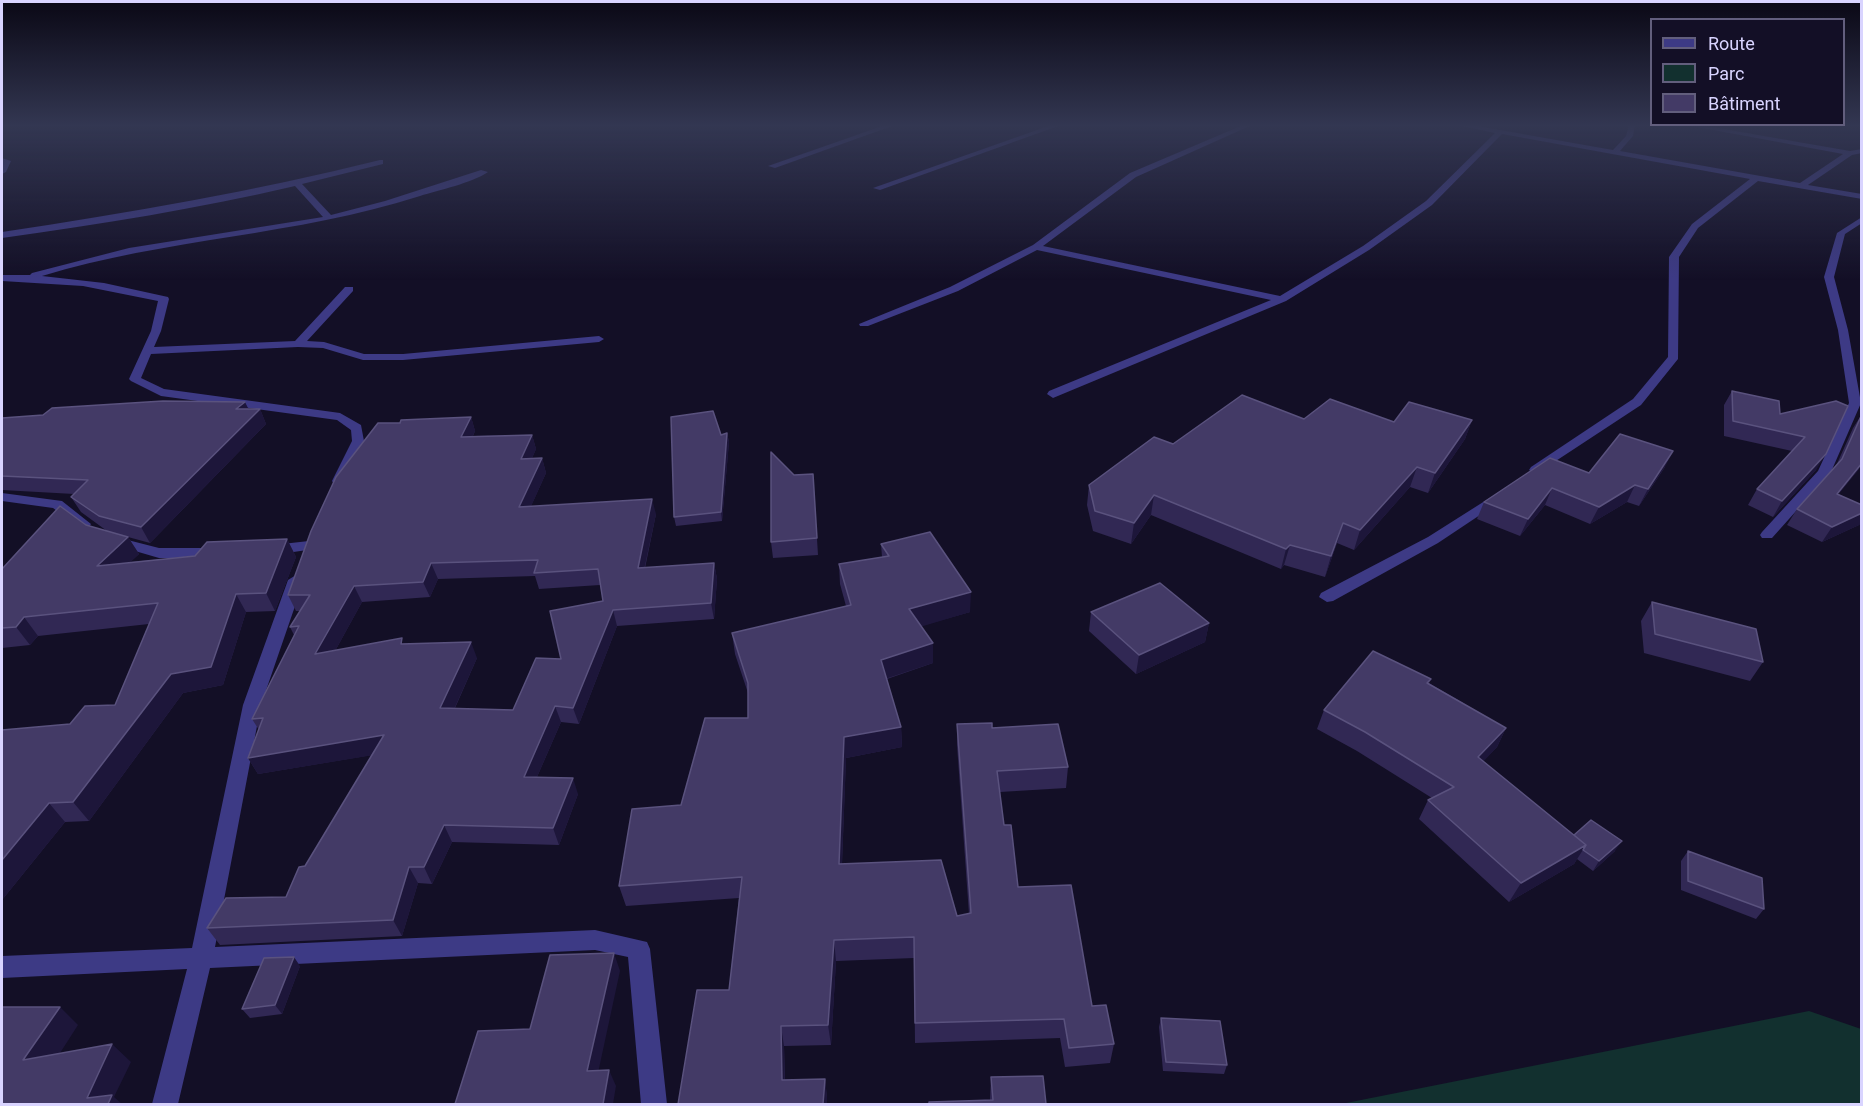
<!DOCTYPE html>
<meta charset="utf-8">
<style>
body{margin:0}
#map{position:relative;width:1863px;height:1106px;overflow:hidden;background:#130f26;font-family:Roboto,sans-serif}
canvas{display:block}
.frame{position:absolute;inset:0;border:3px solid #d9d4ff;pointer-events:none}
.legend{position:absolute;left:1650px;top:18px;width:195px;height:108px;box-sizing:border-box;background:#130f26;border:2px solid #625e7d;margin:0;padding:8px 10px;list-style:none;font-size:18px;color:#d9d4ff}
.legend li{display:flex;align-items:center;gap:12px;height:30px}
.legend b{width:30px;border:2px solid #625e7d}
</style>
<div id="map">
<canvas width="1863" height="1106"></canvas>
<div class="frame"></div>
<ul class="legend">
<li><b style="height:8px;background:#3d3a85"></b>Route</li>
<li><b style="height:16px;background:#12302f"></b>Parc</li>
<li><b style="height:16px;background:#433a66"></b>Bâtiment</li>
</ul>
</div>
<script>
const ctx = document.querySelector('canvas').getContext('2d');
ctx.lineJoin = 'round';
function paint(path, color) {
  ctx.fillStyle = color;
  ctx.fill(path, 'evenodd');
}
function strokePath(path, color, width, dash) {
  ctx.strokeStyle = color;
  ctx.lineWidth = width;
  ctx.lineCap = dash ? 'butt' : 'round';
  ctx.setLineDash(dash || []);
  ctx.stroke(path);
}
const green = new Path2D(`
 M1809 1011 1861 1029V1104H1341Z`);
const minor = new Path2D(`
 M885 125H895L775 168 768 166Z
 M1051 125H1061L880 190 873 188Z
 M1243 125H1252L1136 177 1043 246 1280 296 1363 246 1426 201 1495 133 1458 125H1472L1613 150 1626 136 1629 125H1635L1633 136 1620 151 1800 183 1843 154 1686 125H1701L1850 151 1862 149V153L1852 155 1808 185 1862 194V199L1758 181 1698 228 1679 257 1678 359 1641 405 1536 474 1529 470 1531 467 1633 399 1668 357 1669 257 1692 224 1750 179 1502 134 1432 205 1369 250 1286 301 1053 398 1047 394 1049 391 1271 300 1037 250 958 291 868 326H860L859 324 950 287 1033 245 1130 173Z
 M2 158 11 161 6 172 2 174Z
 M380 160H383V164L302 184 331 215 385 201 481 170 488 172C472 183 439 190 420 196 296 236 166 238 42 276L104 283 168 297 169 299 161 331 154 347 295 341 345 287H353V291L307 341 324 342 364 354H403L599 336 604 339 599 342 403 360H363L323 348 298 347 151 354 141 378 164 389 340 413 361 425 364 441 344 484H334L332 481 352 441 351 430 337 420 161 396 131 381 129 379 151 331 158 301 83 286 2 281V275H30L32 273 129 248 323 217 295 186C198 209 100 224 2 238V232C129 213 255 191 380 160Z
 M1862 217V223L1845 234 1834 277 1848 330 1861 403 1831 472 1772 538H1762L1760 535 1762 532 1818 471 1849 403 1838 330 1824 277 1837 233Z
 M1499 492 1506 496 1504 499 1438 543 1333 601 1327 602 1319 597 1321 593 1428 537Z
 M2 493 62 501 91 524 89 527H79L53 508 2 501Z
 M116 537 159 548H219L226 553 219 558H159L111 544 109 541 111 538Z
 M309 541 316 546 314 549 273 555 266 550 273 545Z
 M296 575 304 580 261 705 215 947 595 930 647 942 650 949 667 1104H641L628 957 595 950 210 968 178 1104H152L187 969 2 978V956L192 948 243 705 288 580Z`);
const wall = new Path2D(`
 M1732 391 1780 414 1836 401 1816 470 1773 517 1748 505 1757 489 1792 451 1724 436V405Z
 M260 409 266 424 150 543 128 537 139 554 130 562 195 556 287 539 296 557 275 611 246 612 223 685 183 693 89 821 65 822 2 900 70 724 115 705 149 624 38 636 30 645 2 648V569L86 525 107 531 81 512 71 497 74 494 2 490V418Z
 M1862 414 1859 469 1838 494 1862 505V521L1859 525 1822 542 1787 525 1797 509 1836 466 1853 428Z
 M471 417 475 431 473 436 532 435 536 449 532 458H542L546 473 531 506 656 514 645 568 714 563 717 579 714 619 617 626 579 724 561 722 537 777 578 794 559 845 452 842 432 884 418 883 402 936 220 945 207 928 286 897 372 755 258 774 248 758 259 730 252 719 294 635 290 627 300 611H296L288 595 400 423ZM535 576 539 589 600 585 603 601 561 659 513 710 455 708 477 658 404 644 335 651 362 602 430 597 438 579Z
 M1472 420 1465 439 1428 493 1410 487 1354 550 1337 543 1325 577 1284 565 1281 569 1151 515 1131 544 1093 531 1087 505 1089 485 1173 444 1394 422Z
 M727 433 729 442 722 521 676 526 674 517Z
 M1665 467 1639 506 1627 502 1590 524 1545 505 1520 536 1477 519 1484 502 1589 473Z
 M813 474 818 555 773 558 771 542Z
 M881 544 970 612 921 626 933 663 887 679 901 727 902 747 846 758 842 864 957 916 969 914 957 745V724L992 728 1068 767 1066 788 1000 792 1004 825 1018 887 1092 1006 1114 1044 1110 1063 1065 1067 1060 1038 915 1043 914 958 836 961 831 1045 784 1046 785 1080 825 1079 827 1098 678 1104 729 990 739 898 626 906 619 886 748 718V693L735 654 732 633 846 606 840 584 839 564 882 557Z
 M1652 602 1763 662 1750 681 1644 653 1641 621Z
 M1091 612 1209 623 1205 642 1136 674 1089 631Z
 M1431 679 1429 683 1506 728 1497 747 1483 761 1574 835 1615 851 1593 871 1577 859 1574 864 1509 902 1419 819 1428 800 1432 798 1357 751 1317 729 1324 710Z
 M1688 851 1764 909 1756 919 1681 890V861Z
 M300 966 282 1014 250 1018 242 1009Z
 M1161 1018 1227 1065 1224 1074 1163 1071 1159 1027Z
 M991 1077 1046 1104 990 1100Z`);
const shadedWall = new Path2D(`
 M245 402 252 416 236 409Z
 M260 409 266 424 150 543 141 527Z
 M471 417 475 431 466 451 461 437Z
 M1472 420 1465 439 1428 493 1435 473Z
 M727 433 729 442 722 521 721 512Z
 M532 435 536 449 525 474 521 459Z
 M1673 451 1665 467 1639 506 1648 489Z
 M1826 454 1816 470 1773 517 1782 501Z
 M542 458 546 473 524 522 519 507Z
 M1862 463V465L1859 469 1827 509 1837 494Z
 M1417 467 1410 487 1354 550 1360 530Z
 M1635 485 1627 502 1590 524 1599 507Z
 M1552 488 1545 505 1520 536 1528 519Z
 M1154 495 1151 515 1131 544 1134 523Z
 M652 499 656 514 641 584 638 568Z
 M1862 513V521L1859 525 1822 542 1832 527Z
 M1343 523 1337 543 1325 577 1331 556Z
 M128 537 139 554 108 584 97 566Z
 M287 539 296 557 275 611 266 593Z
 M1290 545 1284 565 1281 569 1286 549Z
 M431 563 438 579 430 597 423 582Z
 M714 563 717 579 714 619 711 603Z
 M354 586 362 602 324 671 315 654Z
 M971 592 970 612 910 630 909 609Z
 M236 594 246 612 223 685 183 693 89 821 73 802 171 674Z
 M613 610 617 626 579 724 573 708Z
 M24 617 38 636 30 645 16 627Z
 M1209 623 1205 642 1136 674 1139 655Z
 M471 642 477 658 447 725 440 708Z
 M933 643V663L882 680 881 660Z
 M555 706 561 722 530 793 524 777Z
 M901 727 902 747 846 758 841 885 839 864 844 737Z
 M1506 728 1497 747 1469 777 1478 757Z
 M384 735 392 752 258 774 248 758Z
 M573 778 578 794 559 845 553 828Z
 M49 803 65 822 2 900V860Z
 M444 825 452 842 432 884 424 867Z
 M1622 841 1615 851 1593 871 1599 861Z
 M1586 845 1574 864 1509 902 1521 883Z
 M409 867 418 883 402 936 393 920Z
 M834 940 836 961 831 1045 828 1025Z
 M614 953 620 971 595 1087 587 1071Z
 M294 957 300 966 282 1014 275 1005Z
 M60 1007 78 1025 44 1078 23 1060Z
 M781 1026 784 1046 785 1099 782 1080Z
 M112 1044 131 1062 114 1097 122 1104H94L87 1098Z
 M609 1070 616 1086 613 1104H603Z
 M825 1079 827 1098V1104H823Z`);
const building = new Path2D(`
 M1732 391 1779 401 1780 414 1836 401 1848 406 1826 454 1782 501 1757 489 1805 437 1733 421Z
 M1242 395 1304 419 1330 399 1394 422 1409 402 1472 420 1435 473 1417 467 1360 530 1343 523 1331 556 1290 545 1286 549 1154 495 1134 523 1095 511 1089 485 1154 437 1173 444Z
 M163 401 245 402 236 409H260L141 527 99 516 71 497 88 480 2 476V418L43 415 52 408Z
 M713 411 721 435 727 433 721 512 674 517 671 417Z
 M1862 414V463L1837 494 1862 505V513L1832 527 1797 509 1842 459Z
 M471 417 461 437 532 435 521 459 542 458 519 507 652 499 638 568 714 563 711 603 613 610 573 708 555 706 524 777 573 778 553 828 444 825 424 867H409L393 920 207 928 226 898 286 897 299 867 305 866 384 735 248 758 263 718 252 719 299 626 290 627 310 595H288L311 531 336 477 378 423H400L401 420ZM538 560 534 573 598 569 603 601 550 611 561 659 536 658 513 710 440 708 471 642 401 644 402 638 315 654 354 586 423 582 431 563Z
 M1620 434 1673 451 1648 489 1635 485 1599 507 1552 488 1528 519 1484 502 1550 458 1589 473Z
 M771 452 794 475 813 474 817 538 771 542Z
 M60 506 86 525 128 537 97 566 195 556 207 542 287 539 266 593 236 594 211 667 171 674 73 802 49 803 2 860V730L70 724 85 706 115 705 158 603 24 617 16 627 2 628V569Z
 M930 532 971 592 909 609 933 643 881 660 901 727 844 737 839 864 941 860 957 916 971 913 957 724 992 723V728L1058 724 1068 767 997 771 1004 825H1011L1018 887 1071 885 1092 1006 1106 1005 1114 1044 1069 1048 1064 1019 915 1023 914 937 834 940 828 1025 781 1026 782 1080 825 1079 823 1104H678L697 990H729L742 877 619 886 632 809 681 805 705 718H748V683L732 633 851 605 839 564 889 556 881 544Z
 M1160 583 1209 623 1139 655 1091 612Z
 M1652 602 1756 629 1763 662 1655 634Z
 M1373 651 1431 679 1427 683 1506 728 1478 757 1586 845 1521 883 1428 800 1454 787 1365 732 1324 710Z
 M1591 820 1622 841 1599 861 1583 850 1586 845 1574 835Z
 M1688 851 1762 878 1764 909 1688 881Z
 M614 953 587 1071 609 1070 603 1104H455L478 1031 530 1029 550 955Z
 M294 957 275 1005 242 1009 264 958Z
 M2 1007H60L23 1060 112 1044 87 1098 112 1095 108 1104H2Z
 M1161 1018 1220 1021 1227 1065 1166 1062Z
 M1043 1076 1046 1104H929V1102L993 1100 991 1077Z`);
paint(green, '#12302f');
paint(minor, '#3d3a85');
paint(wall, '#312854');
paint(shadedWall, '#1d163a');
paint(building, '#433a66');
strokePath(building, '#5a527e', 1.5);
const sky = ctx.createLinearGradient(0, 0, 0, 280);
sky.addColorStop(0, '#0a0815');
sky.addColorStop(0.45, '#333752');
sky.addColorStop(1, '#33375200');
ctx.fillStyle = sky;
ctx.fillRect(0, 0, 1863, 280);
</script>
